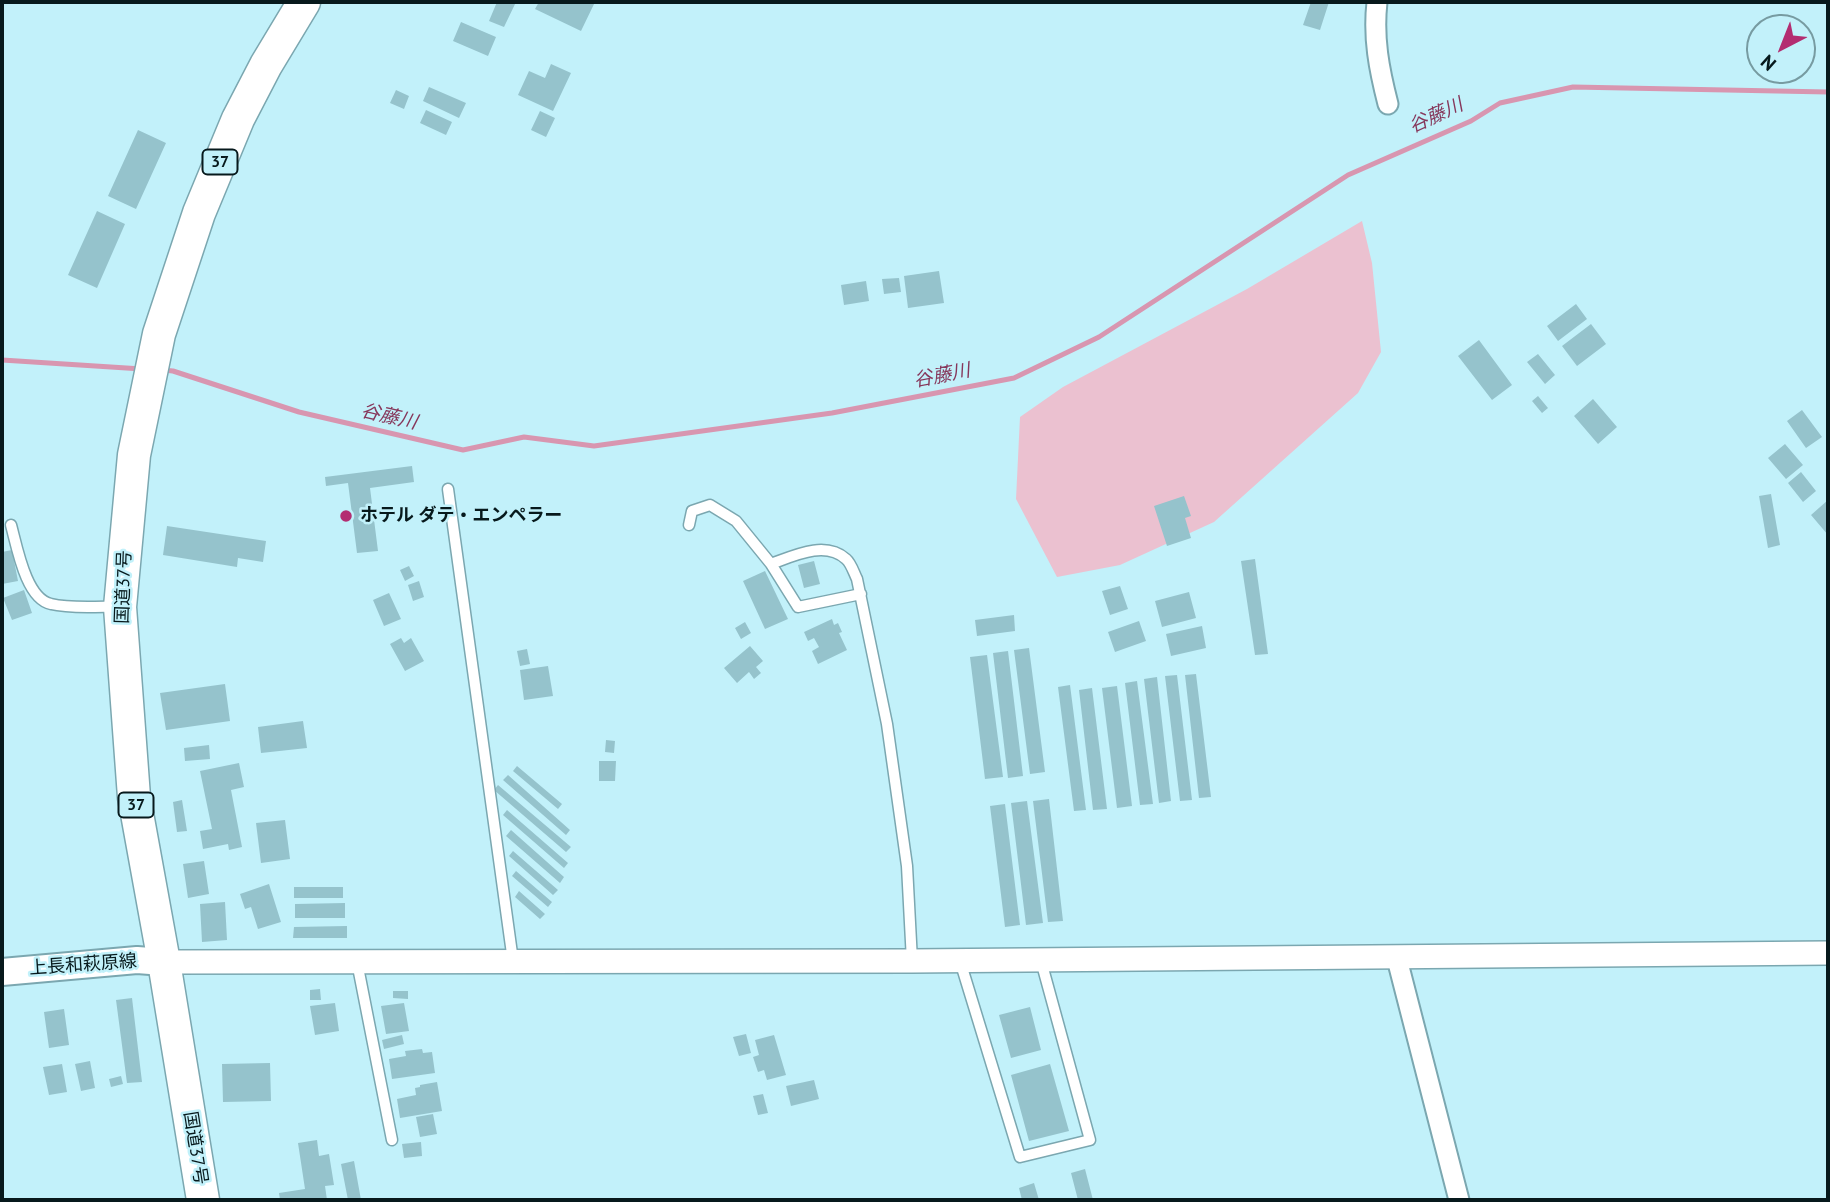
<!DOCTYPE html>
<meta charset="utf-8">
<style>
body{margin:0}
#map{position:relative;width:1830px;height:1202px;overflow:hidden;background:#c2f1fa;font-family:"PT Sans",sans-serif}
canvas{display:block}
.frame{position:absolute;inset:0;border:4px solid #07191c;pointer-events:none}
.north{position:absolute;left:1746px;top:14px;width:70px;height:70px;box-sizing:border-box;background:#c2f1fa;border:2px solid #779ba1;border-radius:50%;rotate:222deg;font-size:19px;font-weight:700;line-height:28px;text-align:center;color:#07191c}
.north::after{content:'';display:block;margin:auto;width:24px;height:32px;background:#b32d71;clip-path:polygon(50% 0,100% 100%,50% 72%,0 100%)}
</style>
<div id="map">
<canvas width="1830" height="1202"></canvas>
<div class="frame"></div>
<div class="north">N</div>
</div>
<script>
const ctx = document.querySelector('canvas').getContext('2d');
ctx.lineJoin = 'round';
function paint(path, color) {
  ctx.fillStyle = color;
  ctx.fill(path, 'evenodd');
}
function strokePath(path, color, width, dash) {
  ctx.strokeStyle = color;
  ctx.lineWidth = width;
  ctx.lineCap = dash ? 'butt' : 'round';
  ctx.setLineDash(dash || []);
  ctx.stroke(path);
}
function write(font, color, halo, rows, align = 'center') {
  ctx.font = font + ' "PT Sans","Noto Sans JP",sans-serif';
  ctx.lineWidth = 5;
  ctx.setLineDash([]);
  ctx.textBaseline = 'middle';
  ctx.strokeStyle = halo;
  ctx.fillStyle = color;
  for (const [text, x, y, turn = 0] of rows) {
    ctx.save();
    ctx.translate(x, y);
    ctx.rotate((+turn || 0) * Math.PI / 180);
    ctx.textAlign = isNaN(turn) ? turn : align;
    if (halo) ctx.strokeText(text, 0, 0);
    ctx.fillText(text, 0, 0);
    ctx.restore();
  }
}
const green = new Path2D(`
 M1362 221 1372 263 1381 352 1358 393 1214 522 1120 565 1057 577 1016 499 1020 417 1063 387 1247 289Z`);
const stream = new Path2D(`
 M2 360 142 369
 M162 370 173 371 299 412 463 450 524 437 594 446 832 413 1014 378 1099 337 1348 175 1471 121 1500 103 1573 87 1828 92`);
const building = new Path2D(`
 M497 2H516L504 27 489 21Z
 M539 2H595L581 31 535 9Z
 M1311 2H1329L1320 30 1303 25Z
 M461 22 496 37 488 56 453 41Z
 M551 64 571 73 553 111 518 95 529 71 545 78Z
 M429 87 466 103 459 118 423 101Z
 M396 90 409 96 404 109 390 103Z
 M426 110 452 122 446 135 420 123Z
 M540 111 555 118 546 137 531 130Z
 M138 130 166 143 136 209 108 196Z
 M97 211 125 224 97 288 68 275Z
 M939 271 944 303 908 308 904 276Z
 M899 278 901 292 884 294 882 279Z
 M866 281 869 301 844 305 841 285Z
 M1576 304 1587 319 1558 341 1547 326Z
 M1591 324 1606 344 1577 366 1562 346Z
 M1479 340 1512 385 1492 400 1458 356Z
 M1538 354 1555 375 1545 384 1527 362Z
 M1538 396 1548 408 1542 413 1532 401Z
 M1593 399 1617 427 1598 444 1574 416Z
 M1802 410 1822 437 1806 448 1787 421Z
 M1785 444 1803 465 1786 479 1768 458Z
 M412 466 414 482 370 488 378 551 357 553 348 483 326 486 325 477Z
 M1801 472 1816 491 1803 502 1788 483Z
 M1771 494 1780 545 1768 548 1759 496Z
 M1184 496 1191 516 1185 518 1191 538 1167 546 1154 506Z
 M1828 500V535L1811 515Z
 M167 526 266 541 263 562 238 558 237 567 163 555Z
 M12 550 18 581 2 584V552Z
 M1255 559 1268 654 1255 655 1241 561Z
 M814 561 820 584 804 588 798 565Z
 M409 566 414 576 405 581 400 570Z
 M765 571 788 619 765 629 743 581Z
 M419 581 424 597 413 601 408 585Z
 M1120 586 1128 609 1110 615 1102 591Z
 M24 590 32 613 12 620 3 598Z
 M1189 592 1196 618 1162 627 1155 601Z
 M389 593 401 619 384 626 373 600Z
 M1014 615 1015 631 977 636 975 620Z
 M832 619 834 625 838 623 842 632 839 633 847 650 818 664 812 651 819 647 814 638 808 641 804 632Z
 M1139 621 1146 641 1115 652 1108 632Z
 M745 622 751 633 741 639 735 628Z
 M1202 626 1206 648 1171 656 1166 634Z
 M401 638 404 643 411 638 424 661 405 671 390 644Z
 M750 646 763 661 756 667 761 673 754 679 749 672 737 683 724 668Z
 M1029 648 1045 772 1030 774 1014 650Z
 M527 649 530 664 520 666 517 651Z
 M1008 651 1023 776 1008 778 993 653Z
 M987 655 1003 777 985 779 970 657Z
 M548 666 553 696 524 700 520 670Z
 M1196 674 1211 797 1199 798 1185 675Z
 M1177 675 1192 800 1180 801 1165 676Z
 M1157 677 1171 801 1159 803 1144 679Z
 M1137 681 1153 804 1140 805 1125 683Z
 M225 684 230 721 166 730 160 693Z
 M1070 685 1086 810 1074 811 1058 687Z
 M1117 686 1132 806 1117 808 1102 688Z
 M1092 688 1107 809 1093 810 1079 690Z
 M303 721 307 748 261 753 258 727Z
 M606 740 615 741 614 753 605 752Z
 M209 745 210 759 185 761 184 748Z
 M599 761H616L615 781H599Z
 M239 763 244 787 231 790 242 847 229 850 228 844 203 849 200 831 212 829 200 771Z
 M517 766 562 804 558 809 513 771Z
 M508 775 570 830 566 835 503 780Z
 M498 785 571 847 566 852 494 790Z
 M1049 799 1063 921 1048 922 1033 801Z
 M182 800 187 831 177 832 173 802Z
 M1027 801 1043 923 1026 925 1011 803Z
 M1005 804 1020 925 1005 927 990 806Z
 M507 810 568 863 564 868 503 815Z
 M285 820 290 859 261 863 256 823Z
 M511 830 564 877 560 883 506 836Z
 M513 851 558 890 553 895 509 856Z
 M204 861 209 894 188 898 183 864Z
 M516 871 552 902 548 907 512 876Z
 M269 884 281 922 258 929 251 907 245 909 240 894Z
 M294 887H343V898H294Z
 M519 891 545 914 540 919 515 897Z
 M225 902 227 940 202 942 200 904Z
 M345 903V918H295V904Z
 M347 926V938H293L294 927Z
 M320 989 321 1000H310V990Z
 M393 991H408V999L393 998Z
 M132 998 142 1082 127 1083 116 1000Z
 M335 1003 339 1031 315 1035 310 1006Z
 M404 1003 409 1031 386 1034 381 1006Z
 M1030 1007 1041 1050 1011 1058 999 1015Z
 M64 1009 69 1045 49 1048 44 1012Z
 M746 1034 751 1053 739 1056 733 1037Z
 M402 1035 404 1044 384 1049 382 1040Z
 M774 1035 786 1075 767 1080 764 1070 758 1072 753 1057 759 1055 755 1040Z
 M422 1049 423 1053 432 1052 435 1073 392 1079 389 1059 406 1056 405 1051Z
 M90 1061 95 1088 81 1091 75 1064Z
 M270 1063 271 1101 223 1102 222 1064Z
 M62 1064 67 1092 49 1095 43 1067Z
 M1050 1064 1069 1131 1029 1141 1011 1075Z
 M121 1076 123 1084 111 1087 109 1079Z
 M814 1080 819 1099 791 1106 786 1086Z
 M437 1082 442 1111 400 1118 397 1099 416 1095 415 1088 420 1087V1085Z
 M763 1094 768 1113 758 1115 753 1096Z
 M433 1114 437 1134 420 1137 416 1117Z
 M317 1140 319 1156 329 1154 334 1185 325 1186 327 1200H280L279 1193 305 1189 298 1143Z
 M421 1142 422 1156 404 1158 402 1144Z
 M354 1161 361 1200H348L341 1164Z
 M1085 1169 1093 1200H1078L1071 1173Z
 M1034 1183 1039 1200H1022L1019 1188Z`);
const service = new Path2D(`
 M448 489 513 961
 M11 525C17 547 26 599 51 604 71 609 96 606 116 607
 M689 525 692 511 710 505 736 521 771 564C793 556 825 540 846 559 851 563 854 573 857 579L887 724 907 866 912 961
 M771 564 798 607 861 594
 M960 961 1020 1157 1090 1140 1041 961
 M357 962 392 1140`);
const minor = new Path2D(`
 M1377 2C1373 38 1379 69 1388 104
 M1397 959 1459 1200`);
const tertiary = new Path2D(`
 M164 962 912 961 1828 953`);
const secondary = new Path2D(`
 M2 972 137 960 164 962`);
const trunk = new Path2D(`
 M203 1200 164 962 134 797 120 607 134 455 159 334 199 213 238 119 266 65 304 2`);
const markers = [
 [346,516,7,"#b32d71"]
];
const shields = [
 [220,162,35],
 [136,805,35]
];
const shieldNames = [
 ["37",220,162],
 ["37",136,805]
];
const poiNames = [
 ["ホテル ダテ・エンペラー",360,516]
];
const streetNames = [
 ["国道37号",124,587,-88],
 ["上長和萩原線",83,965,-4],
 ["国道37号",195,1148,81]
];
const waterNames = [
 ["谷藤川",1436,116,-25],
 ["谷藤川",942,376,-11],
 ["谷藤川",389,417,13]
];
paint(green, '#ebc1d0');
strokePath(stream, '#d896b0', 5);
paint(building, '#95c3cc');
strokePath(service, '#7ba7b0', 13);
strokePath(minor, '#7ba7b0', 23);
strokePath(tertiary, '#7ba7b0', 26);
strokePath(secondary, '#7ba7b0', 30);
strokePath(trunk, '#7ba7b0', 35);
strokePath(service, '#fff', 10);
strokePath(minor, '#fff', 19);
strokePath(tertiary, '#fff', 23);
strokePath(secondary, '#fff', 26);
strokePath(trunk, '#fff', 32);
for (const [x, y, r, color] of markers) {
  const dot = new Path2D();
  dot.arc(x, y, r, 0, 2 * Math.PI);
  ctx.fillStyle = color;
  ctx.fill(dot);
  strokePath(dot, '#c2f1fa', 2.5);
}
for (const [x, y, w] of shields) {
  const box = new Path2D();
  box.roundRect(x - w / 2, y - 12.5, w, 25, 5);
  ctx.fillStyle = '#c2f1fa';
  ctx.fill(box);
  strokePath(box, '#07191c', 2);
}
write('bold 16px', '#07191c', null, shieldNames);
write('bold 18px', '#07191c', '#c2f1fa', poiNames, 'left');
write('18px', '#07191c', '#c2f1fa', streetNames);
write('italic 19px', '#86375b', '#c2f1fa', waterNames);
</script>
